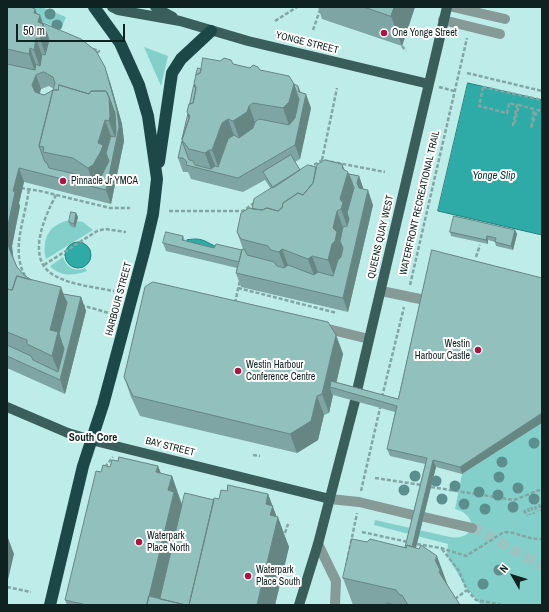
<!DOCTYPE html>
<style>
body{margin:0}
#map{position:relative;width:549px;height:612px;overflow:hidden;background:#bdece9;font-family:"Archivo Narrow",sans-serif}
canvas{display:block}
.frame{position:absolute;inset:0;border:8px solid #0f2120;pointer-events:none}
.north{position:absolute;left:493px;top:556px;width:40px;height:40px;-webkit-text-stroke:3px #fff;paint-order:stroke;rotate:309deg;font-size:11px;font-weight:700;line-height:16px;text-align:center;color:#0f2120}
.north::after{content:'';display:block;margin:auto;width:14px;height:18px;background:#0f2120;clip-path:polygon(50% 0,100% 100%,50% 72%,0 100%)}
.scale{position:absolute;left:16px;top:24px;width:109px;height:18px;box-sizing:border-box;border:2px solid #0f2120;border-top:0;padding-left:5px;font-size:12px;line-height:14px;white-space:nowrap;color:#0f2120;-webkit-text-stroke:3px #fff;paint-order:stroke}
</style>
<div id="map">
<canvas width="549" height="612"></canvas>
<div class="frame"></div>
<div class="north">N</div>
<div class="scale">50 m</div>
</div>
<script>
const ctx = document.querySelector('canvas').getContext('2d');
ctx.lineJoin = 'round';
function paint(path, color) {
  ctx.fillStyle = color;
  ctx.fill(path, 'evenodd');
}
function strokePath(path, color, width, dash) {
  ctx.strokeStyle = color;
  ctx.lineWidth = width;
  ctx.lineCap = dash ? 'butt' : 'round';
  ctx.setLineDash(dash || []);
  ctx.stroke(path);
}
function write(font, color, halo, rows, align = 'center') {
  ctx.font = font + ' "Archivo Narrow",sans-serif';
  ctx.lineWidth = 4;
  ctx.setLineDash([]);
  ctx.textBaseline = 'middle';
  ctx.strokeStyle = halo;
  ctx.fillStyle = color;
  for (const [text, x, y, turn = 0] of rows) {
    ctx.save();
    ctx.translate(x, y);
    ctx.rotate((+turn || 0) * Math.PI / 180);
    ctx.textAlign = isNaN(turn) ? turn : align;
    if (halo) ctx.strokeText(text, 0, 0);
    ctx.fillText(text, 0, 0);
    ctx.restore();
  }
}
const green = new Path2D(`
 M28 7H41L66 17 61 29 25 15Z
 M144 47 168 56 161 86Z
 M71 220 75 228 77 221 83 222 93 230 46 259C41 238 50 223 71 220Z
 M63 257C67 268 74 272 85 268L87 271C74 276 60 277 50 266Z
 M542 423V605H481L465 586 447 555 448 544 374 525 375 520 450 537C476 541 479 515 455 509L462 474Z`);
const water = new Path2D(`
 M468 83 542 100V235L438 211Z
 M196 239C206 239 211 246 219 247L217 256 185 248 187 240Z
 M65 255a13 13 0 1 1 26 0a13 13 0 1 1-26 0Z`);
const minorTunnel = new Path2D(`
 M472 528 477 529 542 566`);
const path = new Path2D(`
 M275 21 297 7
 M313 30 321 7
 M402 46 406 51
 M93 49 99 51 96 54
 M467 73 542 91
 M439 87 454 91
 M483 87 479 106 507 113 509 103 517 105 513 125H514L519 105 534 109 531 128 537 110 542 111
 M483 87 542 100
 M322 160 337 88
 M309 168 322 160 385 172
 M21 188 40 191 110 208H130
 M56 195C45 216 26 257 52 274 69 285 94 287 114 291
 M169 211H243L254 203
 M476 257 480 245
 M44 265 97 231 105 229 126 232
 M25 276C10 249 26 217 29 188
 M410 285 467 38
 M238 288 337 313
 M235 303 240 280
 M81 305 109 313
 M382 397 404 307
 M253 455 260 456
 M105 467 113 457
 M375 478 422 485
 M431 487 514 500 542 489
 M361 491 380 408
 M539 504 541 511
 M535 506 537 512
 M531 507 534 514
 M528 508 530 515
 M524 510 527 516
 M362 532 408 542
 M285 533 288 524
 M417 544 441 548 466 556 504 532C518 532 528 540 542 539
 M442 549 459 571 467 590 476 600 503 605
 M346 567 357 513
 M7 587 31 592
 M455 599 467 590`);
const minor = new Path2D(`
 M453 7 505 19
 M443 20 500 34
 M381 291 425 300
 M320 327 369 339
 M330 499 359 502 417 516
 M424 517 472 528
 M318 544 336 581 335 605`);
const major = new Path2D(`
 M112 7 118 10 180 21 248 41 429 84
 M155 7 173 17
 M356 395 447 7
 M7 407 68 433 91 440 330 499
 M299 605 318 544 355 401`);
const highway = new Path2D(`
 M159 162 172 73 181 59 211 31
 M50 605 83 466 103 405 144 252 153 214 157 179 148 116 139 85 120 43 94 7`);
const trees = [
 [50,14],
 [57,25],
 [534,443],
 [502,462],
 [415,476],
 [499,477],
 [436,481],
 [455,486],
 [518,488],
 [404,490],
 [479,492],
 [498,495],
 [442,499],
 [534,499],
 [464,504],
 [513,507],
 [485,509],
 [499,570],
 [483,584]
];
const wall = new Path2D(`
 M7 7 35 9 37 14 43 23 110 82 122 124 124 141 111 204 24 182 19 203 20 206 12 246 13 259 17 267 23 274 31 280 63 294 81 297 86 311 65 394 7 368ZM49 86 54 89 53 90 44 95 40 94 41 89Z
 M318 7H415L402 46 322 19Z
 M233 64 260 70 294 84 301 93 311 108 300 159 295 162 300 170 316 167 342 164 344 169 349 174 359 176 363 189 373 205 348 312 241 287 236 273 237 268 166 251 163 243 183 236 185 241 214 248 242 250 243 249 237 232 252 209 271 189 265 180 243 192 191 179 189 174 188 172H183L178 158 188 114 187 112 190 104 194 85V83L201 69Z
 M76 213 78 217 75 228 70 226 69 222Z
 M515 230 517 234 513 250 496 246 495 242 488 240V244L451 236 450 232Z
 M432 250 462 474 436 467 416 548 448 586 460 605H353L343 578 367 542 405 547 425 464 390 456 387 449 395 412 333 395 329 413 324 415 318 440 297 453 140 416 131 397 124 377 336 335 343 354 336 382 398 399Z
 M118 461 158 466 161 474 172 476 182 504 219 499 227 491 268 494 276 516 289 547 275 605H67L65 600 101 472Z`);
const shadedWall = new Path2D(`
 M394 7H415L402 46 391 16Z
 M35 9 39 19 40 15 54 54 51 70 40 39 34 13Z
 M36 38 47 69 44 72 42 73 34 50Z
 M30 48 39 74 36 75 29 54Z
 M105 67 110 82 122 124 124 141 111 204 106 190 94 187 88 168 98 143 105 120 115 147 116 140 109 121Z
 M36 75 41 89 37 99 32 85Z
 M294 84 299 92 298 86 304 100 306 94 311 108 300 159 295 145 294 139 283 108Z
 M249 106 260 136 244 152 233 121Z
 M228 119 239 149 221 174 212 150 222 123Z
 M209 150 218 173 212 172 205 153Z
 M342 164 347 177 348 172 359 202 352 240 341 209 340 199 343 169Z
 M19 168 24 182 19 203 20 206 12 246 14 263 9 248 7 236V230L13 191Z
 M359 176 364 190 362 197 357 183Z
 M368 190 373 205 348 312 343 298Z
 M337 211 348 241 339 290 328 260 333 228Z
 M76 213 78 217 75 228 74 224Z
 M515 230 517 234 513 250 511 246Z
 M487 236 488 240V244L486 240Z
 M282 249 293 279 290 282 279 252Z
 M312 256 323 286 319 289 308 259Z
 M61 287 72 317 81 297 86 311 65 394 60 380 61 378 52 356 50 330Z
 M336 335 343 354 335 389 330 387 332 395H333L329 413 322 394Z
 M317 396 324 415 318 440 297 453 290 434Z
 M542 413V423L462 474 460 467Z
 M433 460 436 467 409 575 406 568Z
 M158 466 169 496 156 472Z
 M172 476 182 506 165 605H147L168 490Z
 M268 494 278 520V517L289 547 275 605H257L266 504Z
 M7 535 14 554 7 584Z
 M437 556 448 586 450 602 435 560Z`);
const building = new Path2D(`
 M7 7H30L35 9 34 13 40 15 38 22 43 24 40 39 36 38 34 50 30 48 29 54 7 49Z
 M364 7H394L391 16Z
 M43 23 81 39 96 51 105 67 117 110 119 127 106 190 19 168 13 191 15 192 7 230V64L35 70 36 64 40 66 42 54 45 55 49 40ZM44 72 53 77 55 83 53 90 44 95 35 92 32 85 36 75ZM59 85 89 94 91 91H106L109 97 115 113 116 132 115 137 111 136 106 153 109 161 99 181 94 185 79 175 49 168 47 163 45 162 39 146 53 90H58Z
 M203 58 220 61 224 58 231 60 233 64 250 68 253 65 258 67 260 70 289 76 294 84 289 102 283 108 253 103 249 106 247 112 233 121 228 119 222 123 212 150H209L205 153 189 149 182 140 190 116 187 112 189 104 193 103 196 87 194 83 196 75 200 73Z
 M198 68 201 69 200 73 196 75Z
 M294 84 298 86 299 92 306 94 295 145 238 178 186 165 187 162 183 158H178L182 141 189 160 193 161 195 165 211 169 215 166 218 167 228 139 234 135 239 138 253 128 255 122 259 119 289 125 295 118 299 100Z
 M59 85 89 94 91 91H106L109 97 110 116 109 121 105 120 98 143 103 145 101 151 93 165 88 168 73 158 43 152 44 147 39 146 53 90H58Z
 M194 85 196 89 193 103 190 104Z
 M188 114 189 118 182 139Z
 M291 155 300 170 273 188 263 172Z
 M325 160 342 164 343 169 348 172 340 199 343 203 341 209 337 211 333 228 337 232 335 241 332 244 328 260 312 256 308 259 282 249 279 252 271 250 268 246 241 239 237 232 241 213 249 208 262 210 267 208 278 211 282 208 283 203 298 193 303 195 313 183 317 165Z
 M308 165 316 167 313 183 303 195 298 193 283 203 282 208 278 211 267 208 262 210 252 209 254 199Z
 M349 174 359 176 357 183 359 188 368 190 343 298 236 273 242 249 245 250 247 255 274 262 277 266 284 268 288 265 314 275 318 272 333 276 338 260 341 257 343 248 340 241 343 227 347 226 349 219 347 213 354 188Z
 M71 212 76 213 74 224 69 222Z
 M454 216 515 230 511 246 495 242 496 238 487 236 486 240 450 232Z
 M166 232 183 236 182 240 214 248 216 244 242 250 239 262 163 243Z
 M7 236 9 248 17 267 23 274 31 280 17 276 12 290 7 289Z
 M432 250 542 278V413L460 467 433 460 412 547 407 545 406 548 405 547 427 458 387 449 397 406 330 387 331 381 398 399Z
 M17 276 61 287 50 330 58 332 52 356 27 344V340L7 332V289L12 290Z
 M153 282 328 322 336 335 322 394 317 396 311 421 290 434 133 396 124 377 145 287Z
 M63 294 81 297 60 380 7 356V345L31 356 33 360 58 372 64 349 59 334 67 303Z
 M119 457 158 466 156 472 172 476 168 490 174 492 147 605H87L65 600 96 471 101 472 103 465 110 467 112 460 118 461Z
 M228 485 268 494 266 504 273 506 270 515 278 517 257 605H189L214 498 219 499 221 490 227 491Z
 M185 493 214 500 189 605H186L160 599Z
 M352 539 367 542 370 539 406 548 407 545 419 549 421 545 437 556 435 560 440 570 439 572 460 605H408L402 595H400L396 590 343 578Z
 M149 596 186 605H147Z
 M387 603 395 605H387Z`);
const markers = [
 [384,33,4,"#aa1544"],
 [63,181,4,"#aa1544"],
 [478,350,4,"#aa1544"],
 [238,371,4,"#aa1544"],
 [139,542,4,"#aa1544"],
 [248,576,4,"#aa1544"]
];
const poiNames = [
 ["One Yonge Street",392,33],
 ["Pinnacle Jr YMCA",71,181],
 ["Westin",470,344,"right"],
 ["Harbour Castle",470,356,"right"],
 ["Westin Harbour",246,365],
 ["Conference Centre",246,377],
 ["Waterpark",147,536],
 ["Place North",147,548],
 ["Waterpark",256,570],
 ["Place South",256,582]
];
const streetNames = [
 ["YONGE STREET",307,43,14],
 ["WATERFRONT RECREATIONAL TRAIL",420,203,-77],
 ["QUEENS QUAY WEST",381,237,-77],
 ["HARBOUR STREET",119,299,-75],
 ["BAY STREET",170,447,14]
];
const waterNames = [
 ["Yonge Slip",494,176]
];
const neighbourhoodNames = [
 ["South Core",93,438]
];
paint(green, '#83d0cb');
paint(water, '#2faba7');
strokePath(water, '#25827e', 1);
strokePath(minorTunnel, '#9ac3c1', 10, [10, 5]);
strokePath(path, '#81a6a4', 2.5, [4, 2]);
strokePath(minor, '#869a98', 10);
strokePath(major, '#3a5e5c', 10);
strokePath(highway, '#1c4947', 12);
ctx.fillStyle = '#5b8e8c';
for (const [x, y] of trees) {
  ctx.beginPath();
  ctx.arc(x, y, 5.5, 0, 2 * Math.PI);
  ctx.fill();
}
paint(wall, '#7ea5a3');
paint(shadedWall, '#668684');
paint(building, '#92c0bd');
strokePath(building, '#668684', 1);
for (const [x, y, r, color] of markers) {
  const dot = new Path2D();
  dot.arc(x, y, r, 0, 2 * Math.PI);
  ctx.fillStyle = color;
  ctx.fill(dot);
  strokePath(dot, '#fff', 1.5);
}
write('10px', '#0f2120', '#fff', poiNames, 'left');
write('10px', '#0f2120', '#fff', streetNames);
write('italic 11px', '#033c3a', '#fff', waterNames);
write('bold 11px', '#0f2120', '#fff', neighbourhoodNames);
</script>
